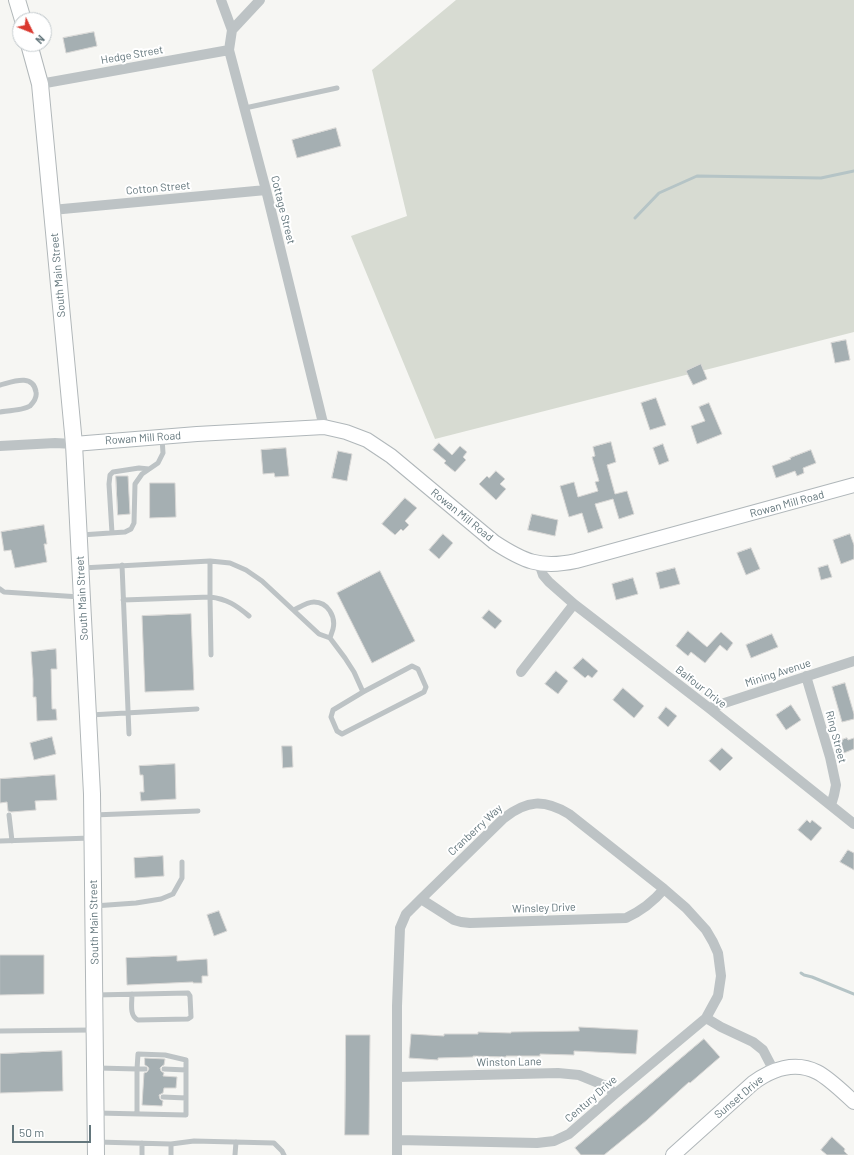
<!DOCTYPE html>
<style>
body{margin:0}
#map{position:relative;width:854px;height:1155px;overflow:hidden;background:#f6f6f3;font-family:Barlow,sans-serif}
canvas{display:block}
.north{position:absolute;left:12px;top:12px;width:40px;height:40px;box-sizing:border-box;background:#fff;border:1px solid #c1c8cb;border-radius:50%;rotate:133deg;font-size:11px;font-weight:700;line-height:16px;text-align:center;color:#63767c}
.north::after{content:'';display:block;margin:auto;width:14px;height:18px;background:#da382f;clip-path:polygon(50% 0,100% 100%,50% 72%,0 100%)}
.scale{position:absolute;left:12px;top:1125px;width:79px;height:18px;box-sizing:border-box;border:2px solid #63767c;border-top:0;padding-left:5px;font-size:12px;line-height:14px;white-space:nowrap;color:#63767c;-webkit-text-stroke:3px #fff;paint-order:stroke}
</style>
<div id="map">
<canvas width="854" height="1155"></canvas>
<div class="north">N</div>
<div class="scale">50 m</div>
</div>
<script>
const ctx = document.querySelector('canvas').getContext('2d');
ctx.lineJoin = 'round';
function paint(path, color) {
  ctx.fillStyle = color;
  ctx.fill(path, 'evenodd');
}
function strokePath(path, color, width, dash) {
  ctx.strokeStyle = color;
  ctx.lineWidth = width;
  ctx.lineCap = dash ? 'butt' : 'round';
  ctx.setLineDash(dash || []);
  ctx.stroke(path);
}
function write(font, color, halo, rows, align = 'center') {
  ctx.font = font + ' Barlow,sans-serif';
  ctx.lineWidth = 4;
  ctx.setLineDash([]);
  ctx.textBaseline = 'middle';
  ctx.strokeStyle = halo;
  ctx.fillStyle = color;
  for (const [text, x, y, turn = 0] of rows) {
    ctx.save();
    ctx.translate(x, y);
    ctx.rotate((+turn || 0) * Math.PI / 180);
    ctx.textAlign = isNaN(turn) ? turn : align;
    if (halo) ctx.strokeText(text, 0, 0);
    ctx.fillText(text, 0, 0);
    ctx.restore();
  }
}
const green = new Path2D(`
 M456 0H854V332L435 439 351 236 407 216 372 70Z`);
const stream = new Path2D(`
 M635 218 659 193 697 176 821 178 854 171
 M801 973 804 975 812 977 854 994`);
const building = new Path2D(`
 M94 32 97 46 66 53 63 38Z
 M336 128 341 146 297 158 292 140Z
 M846 340 850 360 835 363 831 343Z
 M701 364 707 379 693 385 686 371Z
 M656 398 666 425 650 430 641 403Z
 M709 403 722 434 697 444 691 426 705 421 699 407Z
 M611 442 616 462 607 465 615 494 627 491 634 514 619 519 613 499 595 504 603 528 588 533 582 513 569 517 560 486 574 482 578 497 598 491 595 482 599 481 592 457 595 456 593 447Z
 M439 443 452 455 460 446 467 452 463 457 466 460 455 472 444 463 446 461 433 450Z
 M663 444 669 461 659 465 653 448Z
 M286 448 289 476 275 477 274 473 263 474 261 450Z
 M811 450 816 463 803 468 804 473 797 476 795 471 776 478 772 466 791 459 790 458Z
 M338 451 352 454 347 481 332 478Z
 M496 471 505 479 500 484 506 489 496 500 479 484 487 476 489 478Z
 M116 476H128L130 514 118 515Z
 M150 483H175L176 517 150 518Z
 M405 498 417 508 405 521 409 525 403 531 401 529 395 535 382 524Z
 M532 514 558 520 555 536 528 530Z
 M44 525 47 544H44L47 562 15 568 11 550 4 551 1 532Z
 M443 534 453 543 439 559 429 550Z
 M850 534 854 545V559L841 564 833 540Z
 M751 548 760 569 746 575 737 553Z
 M828 565 832 577 821 580 818 568Z
 M675 568 680 584 660 589 656 573Z
 M380 571 415 641 372 663 337 593Z
 M633 578 638 594 616 600 612 584Z
 M489 610 502 621 495 629 482 618Z
 M191 614 194 690 145 692 142 616Z
 M688 631 707 647 721 632 733 643 727 651 720 645 705 663 691 652 688 656 676 646Z
 M772 634 778 647 751 658 746 645Z
 M56 649 57 669H51L52 709H56L57 720 37 721 36 697H33V679L31 652Z
 M583 658 598 671 592 678 588 675 585 678 573 668Z
 M556 671 568 681 558 694 545 684Z
 M845 683 854 714V719L842 722 832 687Z
 M623 688 644 706 634 718 613 700Z
 M791 705 801 720 786 730 776 715Z
 M666 707 677 716 668 727 658 718Z
 M52 737 56 754 34 760 30 743Z
 M847 738 848 740 854 738V749L844 753 839 741Z
 M282 746H292L293 767 283 768Z
 M722 748 733 758 720 771 709 761Z
 M175 764 176 799 141 801 140 792H144L143 775H140L139 766Z
 M55 775 57 800 35 801 36 810 11 812 8 811 7 802 0 803V779Z
 M807 820 810 823 812 820 822 828 811 841 798 830Z
 M848 850 854 853V870L840 862Z
 M163 856 164 876 135 878 134 858Z
 M219 911 227 931 214 936 207 915Z
 M0 955H44V994L0 995Z
 M177 956V961L207 959 208 976H202V983H193V982L127 985 126 958Z
 M579 1027 638 1030 636 1054 574 1051V1055L540 1054V1056H506V1057L473 1056V1057L438 1058V1060L409 1058 411 1034 444 1036V1034H478V1032L511 1033V1032L579 1031Z
 M346 1035H370L369 1135H345Z
 M704 1039 720 1057 690 1083 689 1082 647 1120 604 1155H581L575 1148Z
 M62 1051 63 1091 0 1093V1054Z
 M145 1058 165 1059 164 1065 162 1066 160 1068 161 1071 164 1073 163 1076 177 1077 176 1088H164L163 1093 159 1095 160 1099 163 1101 162 1106 142 1105 144 1073 147 1072 149 1069 148 1067 145 1065Z
 M832 1137 845 1149 844 1151 848 1155H827L821 1150Z`);
const lane = new Path2D(`
 M245 108 337 88
 M0 385C12 382 33 373 36 392 37 397 34 402 30 406 24 410 7 411 0 412
 M112 533 109 484 110 475 113 472 139 468 149 469
 M81 535 125 532 131 529 134 523 135 484 142 474 158 463 163 453 162 438
 M122 565 129 734
 M82 568 210 561 230 563 246 570 262 581 319 634 330 638 345 658 354 672 363 692
 M0 589 4 592 80 597
 M123 600 210 597V561
 M294 610C300 607 307 602 314 602 328 602 336 617 333 629 332 632 331 635 330 638
 M211 655 210 597C227 599 236 605 249 616
 M412 666 418 669 426 687 424 692 342 734 337 731 331 717 333 710 363 692Z
 M90 715 197 709
 M9 815 12 841
 M93 815 198 811
 M0 841 91 838
 M94 906 136 903 161 899 173 894 182 878V862
 M95 995 188 993 190 996 191 1017 188 1019 138 1020C129 1016 132 1003 132 994
 M0 1031 92 1030
 M164 1069 186 1070
 M163 1097 186 1098
 M97 1113 186 1115V1060L165 1055 138 1054 137 1069 98 1068
 M137 1114V1069H145
 M97 1142 171 1144V1155
 M171 1144 194 1141 274 1143 282 1151 284 1155
 M142 1155V1143
 M235 1155 236 1142`);
const street = new Path2D(`
 M221 0 232 30 229 50 266 190 324 427
 M232 30 260 0
 M40 84 229 50
 M52 210 266 190
 M0 446 55 443 74 444
 M540 564 541 569 543 575 549 582 574 604 709 708 854 824
 M521 672 574 604
 M806 676 830 757 836 785 834 795 831 805
 M709 708 854 661
 M421 899 454 920 461 922 470 923 626 918C641 911 653 902 664 889
 M706 1018 721 1027 753 1042 763 1050 774 1071
 M398 1077 558 1073 579 1075 606 1086 615 1094
 M397 1155V1006L400 928 406 914 421 899 504 818C527 800 544 799 569 814L664 889 686 908 706 930 713 942 718 953 721 976 718 996 706 1018 615 1094 569 1134 554 1141 537 1143 398 1140`);
const secondary = new Path2D(`
 M74 444 197 434 324 427 346 432 367 440 391 456 494 542C523 561 540 569 576 561L854 485
 M673 1155 753 1083C772 1069 795 1061 817 1072 829 1078 844 1093 854 1102`);
const primary = new Path2D(`
 M17 0 23 20
 M29 44 40 84 74 444 92 794 96 1155`);
const streetNames = [
 ["Hedge Street",132,55,-10],
 ["Cotton Street",158,188,-5],
 ["Cottage Street",283,210,76],
 ["South Main Street",58,275,-95],
 ["Rowan Mill Road",143,438,-4],
 ["Rowan Mill Road",787,504,-15],
 ["Rowan Mill Road",462,515,39],
 ["South Main Street",82,598,-93],
 ["Mining Avenue",778,673,-18],
 ["Balfour Drive",701,687,38],
 ["Ring Street",836,737,75],
 ["Cranberry Way",475,830,-43],
 ["Winsley Drive",544,908,-2],
 ["South Main Street",94,922,-91],
 ["Winston Lane",509,1062,-1],
 ["Sunset Drive",739,1097,-40],
 ["Century Drive",591,1099,-41]
];
paint(green, '#d7dbd2');
strokePath(stream, '#b5c4c6', 3);
paint(building, '#a5afb2');
strokePath(building, '#d8d7d5', 1);
strokePath(secondary, '#b0b7ba', 16);
strokePath(primary, '#b1b7b9', 18);
strokePath(lane, '#bdc3c5', 5);
strokePath(street, '#bdc3c5', 10);
strokePath(secondary, '#fff', 14);
strokePath(primary, '#fff', 16);
write('11px', '#63767c', '#fff', streetNames);
</script>
